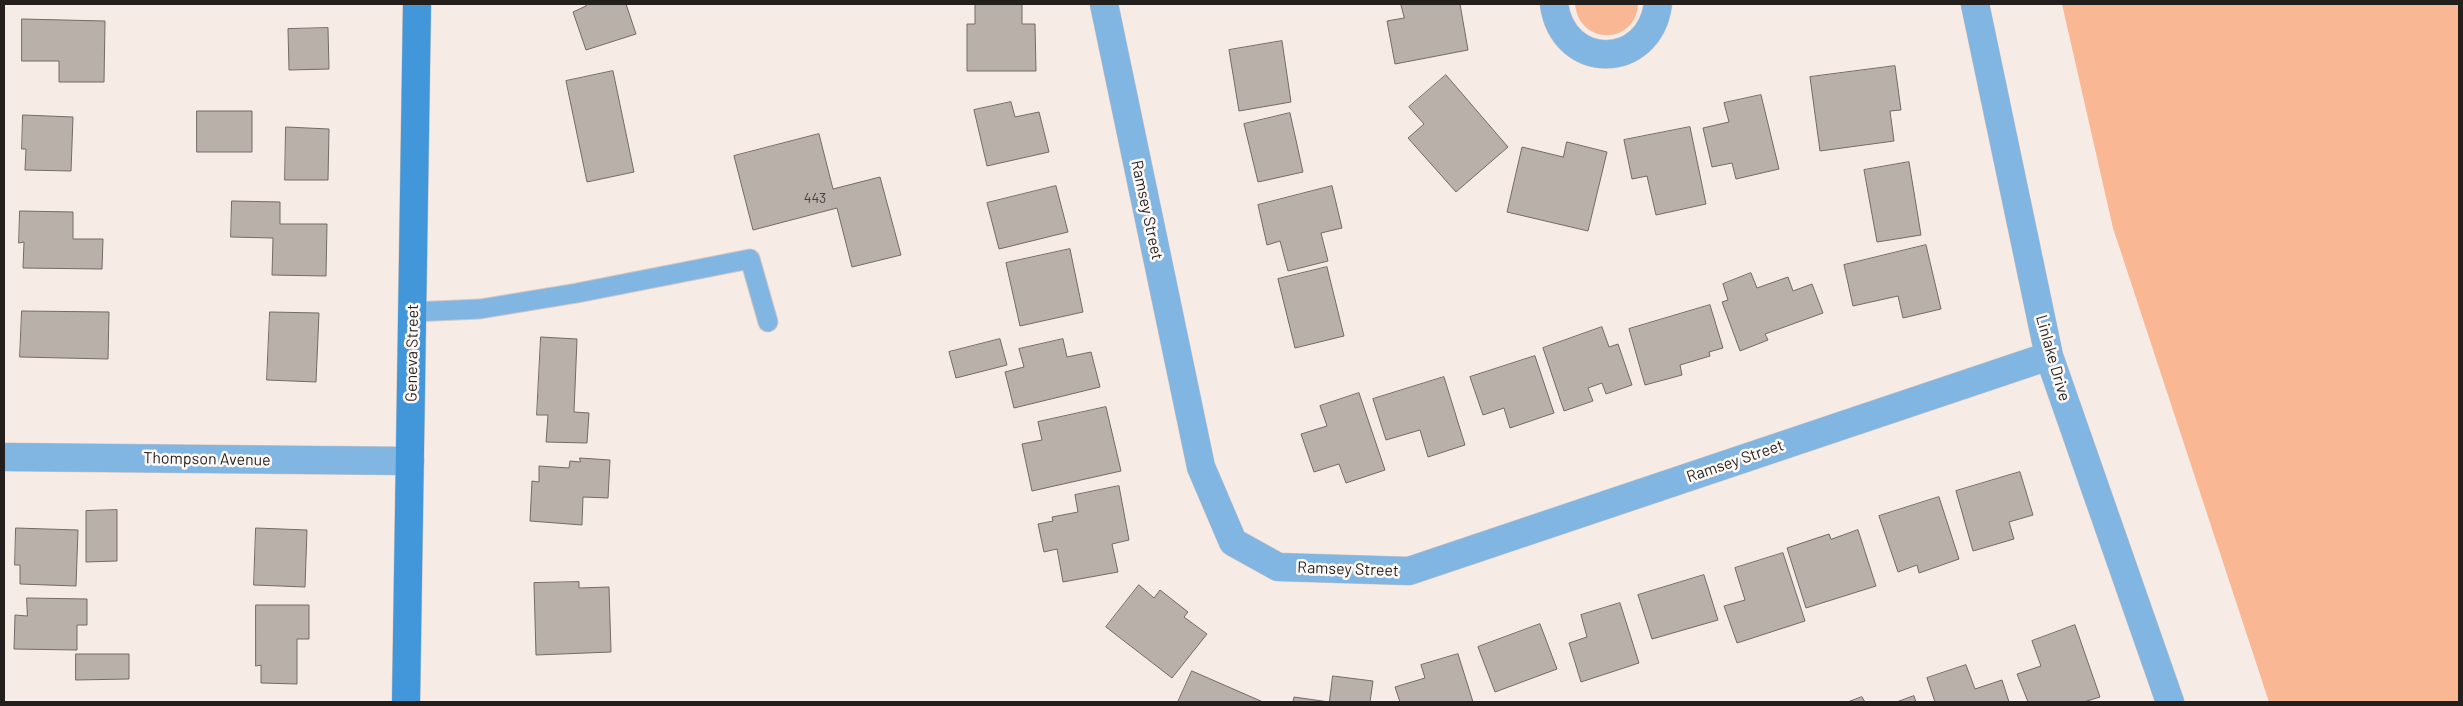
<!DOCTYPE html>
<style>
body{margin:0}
#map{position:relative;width:2463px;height:706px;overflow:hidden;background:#f7ebe6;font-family:Barlow,sans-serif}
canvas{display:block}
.frame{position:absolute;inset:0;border:5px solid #231f1d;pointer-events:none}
</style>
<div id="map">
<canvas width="2463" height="706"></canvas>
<div class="frame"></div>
</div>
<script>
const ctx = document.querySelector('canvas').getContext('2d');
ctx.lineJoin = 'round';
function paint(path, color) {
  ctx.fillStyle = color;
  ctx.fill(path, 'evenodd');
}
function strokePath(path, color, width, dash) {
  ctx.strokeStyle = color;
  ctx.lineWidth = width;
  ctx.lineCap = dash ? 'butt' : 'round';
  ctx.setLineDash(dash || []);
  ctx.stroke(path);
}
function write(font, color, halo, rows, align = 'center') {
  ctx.font = font + ' Barlow,sans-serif';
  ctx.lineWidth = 5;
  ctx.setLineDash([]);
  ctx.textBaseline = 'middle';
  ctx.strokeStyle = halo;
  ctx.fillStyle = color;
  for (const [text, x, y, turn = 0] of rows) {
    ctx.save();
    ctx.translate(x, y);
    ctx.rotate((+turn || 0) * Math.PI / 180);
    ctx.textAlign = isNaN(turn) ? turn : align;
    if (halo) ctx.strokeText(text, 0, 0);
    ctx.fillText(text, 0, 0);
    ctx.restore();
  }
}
const green = new Path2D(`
 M1575 4H1638C1636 45 1579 46 1575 4Z
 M2062 4H2459V702H2269L2113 228Z`);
const building = new Path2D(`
 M585 4H626L636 34 586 50 573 12 586 6Z
 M1022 4V24H1035L1036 71H967V24H975V5Z
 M1401 4H1460L1468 50 1395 64 1387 21 1404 18Z
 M22 19 105 21 104 82H59V61H22Z
 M328 28 329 69 289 70 288 29Z
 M1282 41 1291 102 1239 111 1229 50Z
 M1895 66 1901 110 1890 111 1894 141 1820 151 1810 77Z
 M613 71 634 172 587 182 566 81Z
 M1446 75 1508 147 1456 192 1408 138 1424 124 1409 107Z
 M1761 95 1779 169 1736 179 1732 163 1712 167 1703 128 1729 122 1724 103Z
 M1011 102 1015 117 1039 112 1049 152 987 166 974 110Z
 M197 111H252V152H197Z
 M1290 113 1303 172 1258 182 1244 124Z
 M23 115 73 117 71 171 25 170 26 149H22Z
 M286 127 329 129 328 180H285Z
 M1690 127 1706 204 1656 215 1647 176 1632 179 1624 140Z
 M819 134 833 189 880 177 901 255 852 267 837 208 753 230 734 156Z
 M1567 142 1607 152 1588 231 1507 212 1522 147 1563 157Z
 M1909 162 1921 235 1877 242 1864 170Z
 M1056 186 1068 232 999 249 987 203Z
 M1332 186 1342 228 1321 233 1328 261 1288 271 1280 241 1267 245 1258 205Z
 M232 201 280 202V224H327L326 276 272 275 273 238 231 237Z
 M20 211 73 212V239H103L102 269 23 268 24 242 19 243Z
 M1926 245 1941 309 1903 318 1898 296 1853 306 1844 265Z
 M1070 249 1083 312 1020 326 1006 263Z
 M1327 267 1344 336 1295 348 1278 279Z
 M1751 273 1757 288 1788 277 1793 291 1812 284 1823 313 1765 334 1768 340 1740 351 1722 302 1728 300 1723 284Z
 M1710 305 1723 348 1709 352 1710 356 1680 365 1682 375 1645 385 1629 329Z
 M22 311 109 312 108 359 20 357Z
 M270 312 319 313 316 382 267 380Z
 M1602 327 1609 347 1618 344 1632 385 1606 394 1602 383 1588 388 1593 401 1564 411 1543 348Z
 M541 337 577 339 574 412 589 413 587 443 546 442 548 415H537Z
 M1000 339 1007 365 956 378 949 352Z
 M1063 339 1067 357 1091 352 1100 387 1014 408 1005 372 1024 367 1019 349Z
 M1535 356 1554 413 1510 428 1504 408 1483 415 1470 377Z
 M1444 377 1465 445 1428 457 1420 430 1386 440 1373 399Z
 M1359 393 1385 470 1346 483 1339 464 1314 472 1301 434 1327 426 1320 406Z
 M1106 407 1121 471 1032 491 1022 444 1042 440 1038 422Z
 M580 458 610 460 608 498 583 497 582 525 530 521 532 481 539 482V466L569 468 570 461 580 462Z
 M2020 472 2033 515 2009 522 2014 539 1973 551 1956 491Z
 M1119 486 1129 540 1112 544 1118 572 1063 582 1057 549 1044 552 1038 524 1053 521 1052 517 1078 512 1075 495Z
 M1939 497 1959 559 1919 573 1917 565 1898 572 1879 516Z
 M117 510V561L86 562V511Z
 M16 528 78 530 76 586 20 584V565H15Z
 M256 528 307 530 305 587 254 585Z
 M1858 530 1876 586 1806 608 1787 548 1829 534 1831 539Z
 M1783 553 1805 621 1737 643 1724 606 1745 600 1735 568Z
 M1704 575 1718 620 1652 639 1638 595Z
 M579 582V588L609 587 611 652 536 655 534 583Z
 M1139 585 1154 598 1160 590 1188 612 1184 617 1207 634 1172 678 1106 627Z
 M27 598 87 599V625H77V650L14 649 15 615 27 616Z
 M1620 603 1639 663 1581 682 1569 643 1587 637 1581 615Z
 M256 605H309V639H297V684L261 683V665L256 666Z
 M1540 624 1557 669 1495 692 1478 647Z
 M2075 625 2100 697 2084 702H2028L2017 674 2041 666 2032 641Z
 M76 654H129V679L76 680Z
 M1458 654 1473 702H1400L1395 687 1425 678 1421 665Z
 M1966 665 1975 689 2002 680 2009 702H1935L1927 678Z
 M1192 671 1263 702H1178Z
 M1333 676 1373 681 1370 702H1293L1294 697 1329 702Z
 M1914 696 1916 702H1897Z
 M1862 697 1865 702H1848Z`);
const service = new Path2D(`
 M412 312 480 309 577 293 750 259 768 322`);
const minor = new Path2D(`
 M1104 4 1201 467 1233 542 1278 567 1409 571 2049 356
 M1554 4C1563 71 1649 71 1658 4
 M1975 4 2049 356 2170 702
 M4 457 410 461`);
const secondary = new Path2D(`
 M406 702 417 4`);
const numberNames = [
 ["443",815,198]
];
const streetNames = [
 ["Ramsey Street",1147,210,78],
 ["Geneva Street",412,353,-89],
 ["Linlake Drive",2053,358,74],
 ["Thompson Avenue",207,459,1],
 ["Ramsey Street",1735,461,-19],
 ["Ramsey Street",1348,569,2]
];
paint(green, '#f9b794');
paint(building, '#bab0aa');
strokePath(building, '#746a65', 1);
strokePath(service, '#d1c6c2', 21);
strokePath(minor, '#d1c6c2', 29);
strokePath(secondary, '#d1c6c2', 29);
strokePath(service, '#81b5e2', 19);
strokePath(minor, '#81b5e2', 28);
strokePath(secondary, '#4197da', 28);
write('14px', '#494340', null, numberNames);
write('16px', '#231f1d', '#fffaf8', streetNames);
</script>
